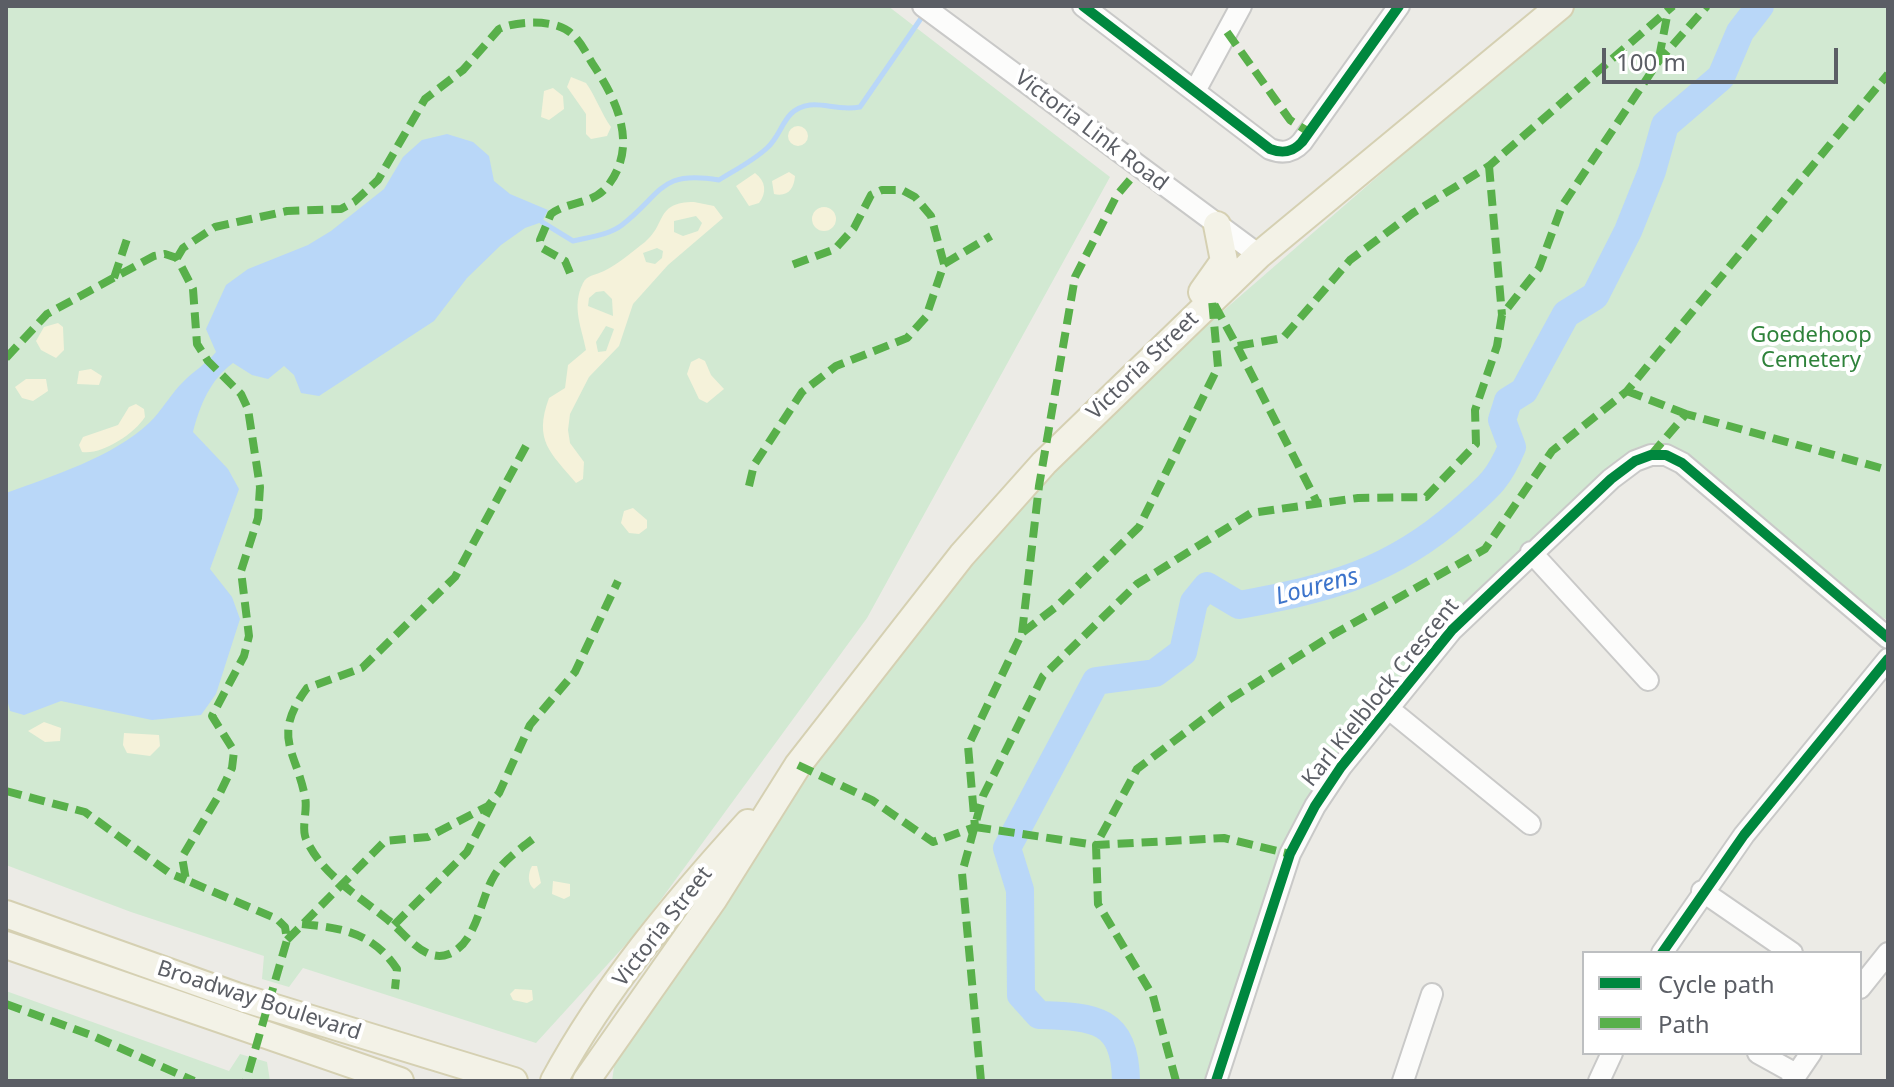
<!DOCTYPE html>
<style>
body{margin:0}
#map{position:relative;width:1894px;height:1087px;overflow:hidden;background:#ecebe6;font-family:"Noto Sans",sans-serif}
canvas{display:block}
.frame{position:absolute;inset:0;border:8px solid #5b5e65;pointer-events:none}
.legend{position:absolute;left:1582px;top:951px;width:280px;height:104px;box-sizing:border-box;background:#fff;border:2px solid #bdbfc1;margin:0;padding:10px 14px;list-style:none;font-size:24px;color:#5b5e65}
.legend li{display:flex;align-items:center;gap:16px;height:40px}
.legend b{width:40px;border:2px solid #bdbfc1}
.scale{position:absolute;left:1602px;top:48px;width:236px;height:36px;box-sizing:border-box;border:4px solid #5b5e65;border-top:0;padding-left:10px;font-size:24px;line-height:28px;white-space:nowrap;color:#5b5e65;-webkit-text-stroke:6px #fff;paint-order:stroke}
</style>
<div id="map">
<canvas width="1894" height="1087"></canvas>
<div class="frame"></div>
<ul class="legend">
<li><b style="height:10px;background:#00873e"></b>Cycle path</li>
<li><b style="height:10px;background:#58b04a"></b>Path</li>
</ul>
<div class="scale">100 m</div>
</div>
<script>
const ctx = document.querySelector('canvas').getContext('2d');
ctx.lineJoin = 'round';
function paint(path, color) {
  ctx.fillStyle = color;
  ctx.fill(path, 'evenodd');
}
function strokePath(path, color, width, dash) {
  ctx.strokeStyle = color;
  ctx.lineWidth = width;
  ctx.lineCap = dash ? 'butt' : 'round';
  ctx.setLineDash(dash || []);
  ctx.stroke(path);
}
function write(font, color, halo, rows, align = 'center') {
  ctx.font = font + ' "Noto Sans",sans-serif';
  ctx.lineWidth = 8;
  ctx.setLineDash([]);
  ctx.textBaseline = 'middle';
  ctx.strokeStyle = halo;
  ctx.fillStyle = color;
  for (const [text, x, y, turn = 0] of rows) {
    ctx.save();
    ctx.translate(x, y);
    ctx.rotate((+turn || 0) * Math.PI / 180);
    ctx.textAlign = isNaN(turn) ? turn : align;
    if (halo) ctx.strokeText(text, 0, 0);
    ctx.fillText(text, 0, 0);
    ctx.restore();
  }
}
const green = new Path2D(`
 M6 6H888L1110 177 867 618 638 931 536 1043 303 968 289 987 262 979 264 956 131 912 6 865Z
 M1574 6H1888V620L1876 615 1679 450C1661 441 1644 442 1627 453L1465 603 1330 766 1290 831 1269 884 1206 1081H612L615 1060 759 836 1012 511 1101 417Z
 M6 991 229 1071 240 1054 267 1062 270 1081H6Z`);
const sand = new Path2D(`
 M571 77 586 83C596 97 601 113 611 127L607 136 591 139 586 134V114L567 87Z
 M553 88 563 96 564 109 549 120 541 117 544 91Z
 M788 136a10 10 0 1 1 20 0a10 10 0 1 1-20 0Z
 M789 172 795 176C794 189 788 197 774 194L772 181Z
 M755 173C766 181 767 193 759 203L749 206 736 186Z
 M694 202 714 206 723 218 668 265 633 304 619 346 589 377 570 414 568 430 570 443 584 462 583 479 576 483C551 453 533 441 549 398L565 388 568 365 586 350C582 328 571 307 583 283 587 275 596 275 604 271 618 264 632 252 645 242 667 224 655 202 694 202ZM696 216 702 223 698 231 683 236 674 232V221ZM657 248 663 251 662 258 655 264 646 262 643 253ZM596 292 604 291 612 299 613 316 588 306 589 298ZM606 326 614 329 606 351 598 352 596 342Z
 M812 219a12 12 0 1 1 24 0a12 12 0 1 1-24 0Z
 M58 323 63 327 64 350 56 358 41 350 36 341 44 327Z
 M699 358 705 361 711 375 724 389 707 403 699 399 687 374 691 362Z
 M91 369 102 376 99 385 77 384 79 371Z
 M26 379H46L48 391 33 401 22 398 15 387Z
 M136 404 144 409 145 417C134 434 102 455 82 452L79 445 83 437 118 425 129 407Z
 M633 508 647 520V528L639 534 629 533 621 523 624 511Z
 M44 722 61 728 60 741 45 742 28 731Z
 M124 733 159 735 160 746 150 756 127 753 123 745Z
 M537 866 541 883 534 889C527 884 528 873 532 866Z
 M553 881 570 884V896L564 899 552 894Z
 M515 989 532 990 533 1000 527 1003 513 1000 510 994Z`);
const water = new Path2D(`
 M447 134 473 142 489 156 494 181 510 194 548 210 542 222 525 228 501 245 467 278 434 321 319 396 301 393 294 375 284 366 268 379 252 375 233 363C210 380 200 405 193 432L228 469 239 489 210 569 232 597 240 619 216 694 201 715 152 720 61 701 24 715 10 711 6 695V493C50 477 115 456 149 423 162 411 171 393 184 381 195 370 206 364 216 352L206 329 226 285 248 269 308 245 331 231 384 189 403 157 422 140Z`);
const stream = new Path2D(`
 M542 222 573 241C589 237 609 235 622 225 663 193 659 170 719 180 735 170 753 161 767 148 784 133 782 109 810 105 825 103 839 111 860 107L922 17`);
const river = new Path2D(`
 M1126 1081C1125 1017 1093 1017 1039 1015L1021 995 1020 890 1007 848 1096 681 1155 673 1183 652 1194 602 1207 586 1239 605C1329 588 1389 574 1460 512 1487 488 1498 481 1512 447L1502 420 1508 401 1524 391 1566 314 1595 296 1628 231 1652 171 1665 125 1721 77 1740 32 1760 6`);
const minor = new Path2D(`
 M923 6 1259 255
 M1083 6 1270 149C1283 154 1293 152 1302 142L1399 6
 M1195 91 1241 6
 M1531 552 1648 680
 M1389 709 1530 824
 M1702 891 1792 953
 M1662 953 1744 835 1888 659
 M1860 988 1888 953
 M1758 1053 1796 1074
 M1216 1081 1290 854 1315 806 1341 767 1452 630 1611 479 1635 461 1651 455H1666L1682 463 1888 638
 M1403 1081 1432 994
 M1599 1081 1612 1053
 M1792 1081 1811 1053`);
const major = new Path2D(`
 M1202 292 1224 261 1217 225
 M6 914 236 996 514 1081
 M6 945 400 1081
 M554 1081C604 988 677 901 748 823
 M586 1081 713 900 798 765 962 555 1044 463 1259 255 1560 6`);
const quiet = new Path2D(`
 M1227 32 1290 120 1309 132
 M1659 58 1668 11
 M1489 166 1502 315
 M177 258 183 248 215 227 287 211 341 209 354 202 378 180 425 99 463 70 499 29C516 21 549 20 565 29 578 36 585 51 592 63 617 100 640 147 606 188 591 205 568 201 551 214L540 240 542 248 565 261 570 273
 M944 264 991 236
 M114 278 129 233
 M1237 346 1318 504
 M6 358 47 314 154 256 165 254 177 258 193 289 197 344 208 361 241 394 248 409 260 487 258 518 241 571 249 636 244 656 212 716 234 751 232 768 219 795 182 857 186 880 277 919 285 927 287 940 246 1081
 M1627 391 1686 414
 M526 446 455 577 362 668 307 688C271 737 296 750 305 797 308 810 301 827 306 839 322 875 359 896 388 920 404 932 424 964 449 954 477 943 480 899 494 876 504 859 523 847 538 835
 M1651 455 1686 414 1888 470
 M749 486 754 465 802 392 836 366 907 338 926 317 944 264 931 216 915 197 902 190H882L871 195 854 228 835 249 789 266
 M1022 633 1039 486 1075 277 1117 195 1140 168
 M798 765 872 800 933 842 975 827 968 746 1022 633 1057 606 1139 527 1218 367 1212 300 1237 346 1283 338 1350 260 1413 213 1489 166 1673 6
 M6 791 85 812 171 874 186 880
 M975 827 1096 845 1224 838 1290 854
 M302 924C343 928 373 933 397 969L395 989
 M394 925 467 852 493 802
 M287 940 385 841 428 837 488 806 499 793 530 725 575 672 618 581
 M6 1004 91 1035 194 1081
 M981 1081 962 873 983 796 1043 676 1137 584 1251 513 1358 498 1426 497 1476 444 1475 410 1497 346 1502 315 1539 268 1562 206 1658 62 1707 6
 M1176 1081 1153 996 1098 904 1096 845 1137 769 1227 701 1334 634 1485 549 1552 451 1627 391 1888 74`);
const cycleway = new Path2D(`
 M1083 6 1270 149C1283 154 1293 152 1302 142L1399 6
 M1662 953 1744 835 1888 659
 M1216 1081 1290 854 1315 806 1341 767 1452 630 1611 479 1635 461 1651 455H1666L1682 463 1888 638`);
const streetNames = [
 ["Victoria Link Road",1091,131,37],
 ["Victoria Street",1143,366,-44],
 ["Karl Kielblock Crescent",1381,693,-51],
 ["Victoria Street",663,927,-52],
 ["Broadway Boulevard",259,1001,18]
];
const parkNames = [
 ["Goedehoop",1811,336],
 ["Cemetery",1811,361]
];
const waterNames = [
 ["Lourens",1317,587,-15]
];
paint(green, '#d2e9d2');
paint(sand, '#f5f2da');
paint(water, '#b9d7f8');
strokePath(stream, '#b9d7f8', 5);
strokePath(river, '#b9d7f8', 28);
strokePath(minor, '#c9c9c8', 24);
strokePath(major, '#d5d0b2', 30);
strokePath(minor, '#fcfcfb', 20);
strokePath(major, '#f3f2e7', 26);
strokePath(quiet, '#58b04a', 8, [16, 8]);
strokePath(cycleway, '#00873e', 10);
write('22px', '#5b5e65', '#fff', streetNames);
write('22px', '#2e823a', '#fff', parkNames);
write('italic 24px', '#3d74cb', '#fff', waterNames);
</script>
